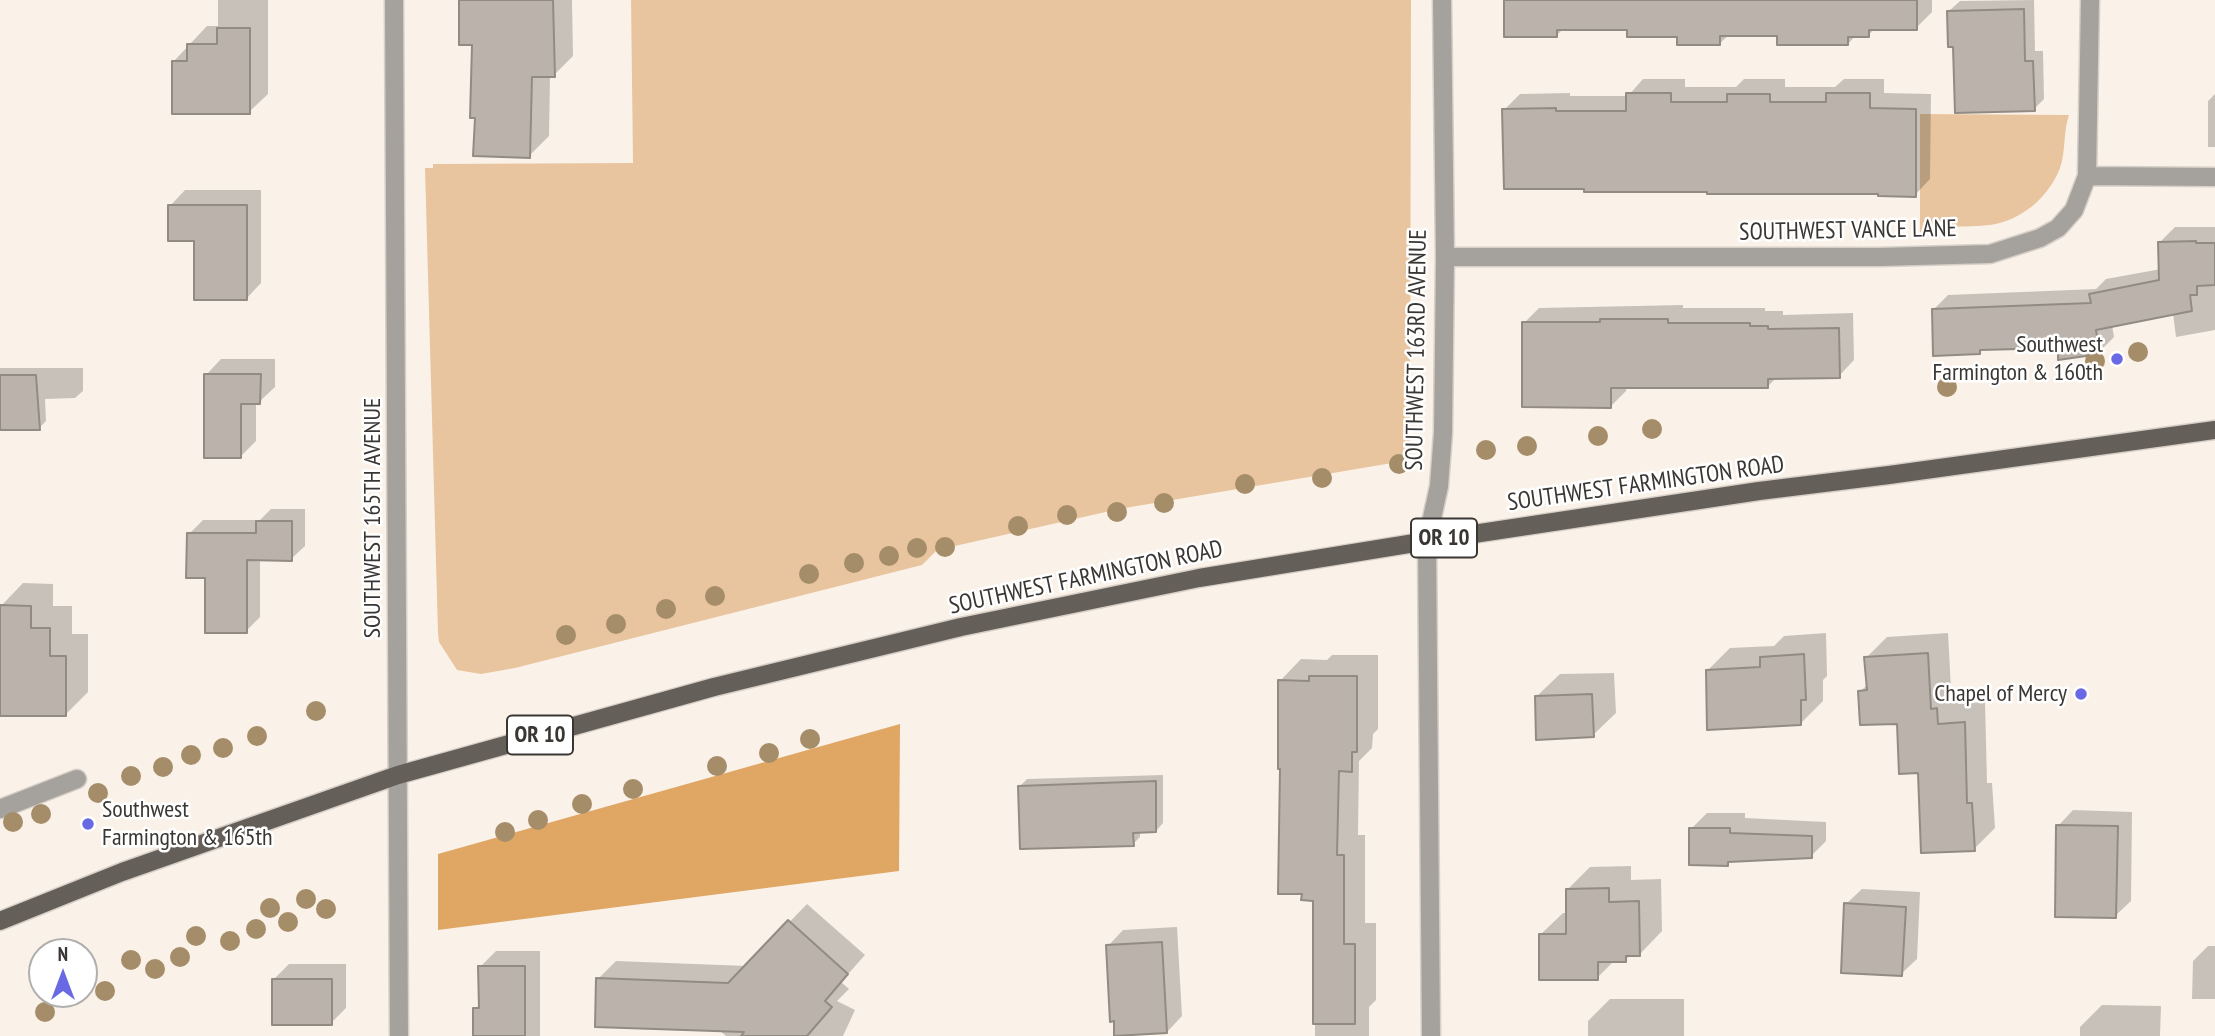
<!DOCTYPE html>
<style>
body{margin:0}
#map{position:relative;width:2215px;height:1036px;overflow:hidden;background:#faf2e9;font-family:"PT Sans Narrow",sans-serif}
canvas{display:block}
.north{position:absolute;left:28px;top:938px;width:70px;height:70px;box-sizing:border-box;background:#fff;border:2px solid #b0afad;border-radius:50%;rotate:0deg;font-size:19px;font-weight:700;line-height:28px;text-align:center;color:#393633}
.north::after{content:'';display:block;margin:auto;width:24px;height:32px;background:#6869e3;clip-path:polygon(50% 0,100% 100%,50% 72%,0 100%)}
</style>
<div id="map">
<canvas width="2215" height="1036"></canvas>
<div class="north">N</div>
</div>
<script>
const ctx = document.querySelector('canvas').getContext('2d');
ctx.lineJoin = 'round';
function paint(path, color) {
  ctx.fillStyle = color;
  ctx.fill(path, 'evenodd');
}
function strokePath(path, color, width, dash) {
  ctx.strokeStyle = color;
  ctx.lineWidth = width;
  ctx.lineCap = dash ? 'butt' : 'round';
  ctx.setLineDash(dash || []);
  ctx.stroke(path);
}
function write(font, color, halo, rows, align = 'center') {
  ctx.font = font + ' "PT Sans Narrow",sans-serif';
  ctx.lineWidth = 5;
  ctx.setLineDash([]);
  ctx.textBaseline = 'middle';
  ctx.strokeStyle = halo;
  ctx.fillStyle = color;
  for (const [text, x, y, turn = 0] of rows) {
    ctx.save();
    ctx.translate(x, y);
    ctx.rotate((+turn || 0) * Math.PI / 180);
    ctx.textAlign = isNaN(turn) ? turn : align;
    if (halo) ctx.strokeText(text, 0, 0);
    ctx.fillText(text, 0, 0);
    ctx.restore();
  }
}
const green = new Path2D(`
 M631 0H1411L1410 460 1119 509 937 550 922 565 515 668 481 674 457 670 439 642 438 633 425 168H433V164L633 163Z
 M1920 114 2069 115C2063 132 2066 151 2060 168 2049 197 2021 221 1990 225 1966 228 1943 224 1920 233Z`);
const forest = new Path2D(`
 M900 724 899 871 438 930V854Z`);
const shadow = new Path2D(`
 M218 0H268V94L249 112 174 61 207 26H218Z
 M461 0H572L573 56 554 75H550L549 136 529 156 476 116 474 43Z
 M1506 0H1932V12L1916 28 1875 29 1868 35H1856L1848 44 1778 35H1729L1719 44 1679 35 1629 29 1564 28 1557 35Z
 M2034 0 2035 51H2043L2044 99 2034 109 1955 45 1949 11 1960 1Z
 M1643 79H1685V87H1736L1744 79H1785V87H1835L1844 79H1884V93L1931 94 1930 179 1915 195 1504 110 1520 94 1570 93V96H1628Z
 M2215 94V147H2208V101Z
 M185 190H261V283L246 299 170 206Z
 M2175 227H2215V330L2176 337 2173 313 2112 325 2114 337 2099 352 2060 346 1983 349 1979 353 1933 310 1948 295 2096 289 2106 279 2161 269 2160 242Z
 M1683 305V308H1765V311H1783V315L1853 313 1854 360 1839 376 1777 377 1767 387 1626 386V391L1611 406 1524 323 1539 308Z
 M221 359H275V387L259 402H256V441L241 456 206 375Z
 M0 368H83V391L75 398 45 399 46 421 39 428H0Z
 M271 509H305V546L291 559H260V617L246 631 189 534 203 520H260Z
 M23 583 53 584V606H72V634H88V692L65 715 1 606Z
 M1826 633 1827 676 1823 680V701L1801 723 1707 671 1730 648 1774 646 1784 636Z
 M1948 633 1951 689H1957L1958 704 1985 702 1987 783H1992L1995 828 1974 849 1919 771 1898 722 1860 692 1868 684 1866 658 1887 637Z
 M1332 655H1378V729L1373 734 1372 748 1359 761 1358 835H1365V923H1376V1000L1369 1007V1036H1315V899L1282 768 1280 681 1301 659 1327 660Z
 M1614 673 1616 713 1593 735 1537 696 1560 674Z
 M1163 775V823L1156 831H1140V837L1133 844 1020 786 1027 779Z
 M2073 810 2132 812 2131 901 2115 916 2058 826Z
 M1707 813H1745V818L1826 822V841L1811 856 1731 860 1727 864 1691 829Z
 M1631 866V880L1661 879 1662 931 1640 954H1632L1625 960H1615L1597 978 1540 935 1563 913H1568L1567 890 1590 867Z
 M1862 889 1920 892 1917 959 1901 974 1846 904Z
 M807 904 865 955 841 982 849 989 837 1001 855 1010 843 1036H726L719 1030 598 979 616 961 747 966Z
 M1177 927 1182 1016 1167 1032 1108 946 1123 930Z
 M2208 946H2215V999H2192L2193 961Z
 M496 951H540V1036H475V1009L481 1003 480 967Z
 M289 964H346V1008L331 1023 274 979Z
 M1610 999H1684V1036H1588V1021Z
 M2102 1005 2161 1006 2160 1036H2080V1027Z`);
const building = new Path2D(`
 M459 0H553L555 77H532L530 158 473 156 475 118H470L472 45H459Z
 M1504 0H1917V30H1869V37H1848V45H1777V36H1720V45H1677V37H1627V30H1557V37H1504Z
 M2024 9 2025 61H2033L2035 111 1955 113 1953 47H1948L1947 11Z
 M217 28H250V114H172V61H187V44H217Z
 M1626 93H1671V102H1727V94H1770V102H1826V93H1870V108L1916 109V197L1878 196V194H1707V192H1584V189H1504L1502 109 1556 108V111H1626Z
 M168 205H247V300H194V241H168Z
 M2196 241V243H2215V285L2197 286V295H2190L2192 311 2096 330 2100 354 2058 360V348L1980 350V354L1933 356 1932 309 2091 303 2089 294 2159 280 2158 242Z
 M1600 319H1668V323H1750V326H1768V329L1839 328 1840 378 1768 379V388H1611V408L1522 407V322H1600Z
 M204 374H261L260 404H241V458H204Z
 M0 375H36L40 430H0Z
 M256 521H292V561L247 560V633H205V578H186L187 533H256Z
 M0 605 31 606V628H50V656H66V716H0Z
 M1928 653 1931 709 1937 708 1938 724 1965 722 1967 803H1972L1975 851 1921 853 1918 773 1899 774 1897 724 1860 725 1858 691 1867 690 1864 657Z
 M1804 654 1806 700H1801V725L1707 730 1706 670 1760 667V657Z
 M1309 676H1357V752H1352V772L1339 771 1337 855H1344V944H1355V1024H1313V901L1301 900 1302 894H1278L1280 769H1278V680L1309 681Z
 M1592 694 1594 737 1536 740 1535 696Z
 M1156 781V832L1133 833 1134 846 1020 849 1018 786Z
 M2056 825 2118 826 2116 918 2055 917Z
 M1689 828H1730V833L1812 836V858L1728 862V866L1689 865Z
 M1609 888V902L1639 901 1640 956H1626V962H1598V980H1539V934H1566V889Z
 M1844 903 1906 907 1902 976 1841 973Z
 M788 920 848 974 825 1001 832 1007 807 1036H741L744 1032 595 1027 596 978 728 983Z
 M1162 942 1167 1033 1114 1036V1021L1110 1022 1106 945Z
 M478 966H525V1036H473V1008H479Z
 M272 979H332V1025H272Z`);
const minor = new Path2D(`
 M394 0 399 1036
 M2087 176 2215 177
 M1445 257H1880L1990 254 2040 238 2058 228 2074 210 2087 176 2090 0
 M0 809 77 779
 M1431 1036 1427 541 1439 486 1443 433 1445 257 1442 0`);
const major = new Path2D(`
 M0 921 122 872 398 775 714 687 961 627 1199 578 1427 541 1759 491 1889 475 2215 430`);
const trees = [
 [2138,352],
 [2095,361],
 [1947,387],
 [1652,429],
 [1598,436],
 [1527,446],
 [1486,450],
 [1399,464],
 [1322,478],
 [1245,484],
 [1164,503],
 [1117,512],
 [1067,515],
 [1018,526],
 [945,547],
 [917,548],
 [889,556],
 [854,563],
 [809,574],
 [715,596],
 [666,609],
 [616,624],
 [566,635],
 [316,711],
 [257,736],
 [810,739],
 [223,748],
 [769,753],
 [191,755],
 [717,766],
 [163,767],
 [131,776],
 [633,789],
 [98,793],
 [582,804],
 [41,814],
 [538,820],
 [13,822],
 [505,832],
 [306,899],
 [270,908],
 [326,909],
 [288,922],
 [256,929],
 [196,936],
 [230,941],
 [180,957],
 [131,960],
 [155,969],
 [105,991],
 [45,1012]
];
const markers = [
 [2117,359,7,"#6869e3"],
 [2081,694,7,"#6869e3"],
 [88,824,7,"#6869e3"]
];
const shields = [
 [1444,538,66],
 [540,735,66]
];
const shieldNames = [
 ["OR 10",1444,538],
 ["OR 10",540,735]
];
const streetNames = [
 ["SOUTHWEST VANCE LANE",1848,231,-1],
 ["SOUTHWEST 163RD AVENUE",1417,350,-89],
 ["SOUTHWEST FARMINGTON ROAD",1646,484,-8],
 ["SOUTHWEST 165TH AVENUE",373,518,-90],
 ["SOUTHWEST FARMINGTON ROAD",1086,578,-12]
];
const poiNames = [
 ["Southwest",2103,345],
 ["Farmington & 160th",2103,373],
 ["Chapel of Mercy",2067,694],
 ["Southwest",102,810,"left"],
 ["Farmington & 165th",102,838,"left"]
];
paint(green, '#e8c59f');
paint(forest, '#dfa664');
paint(shadow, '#0003');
paint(building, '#bbb3ab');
strokePath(building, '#928b84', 2);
strokePath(minor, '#d7d0c8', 21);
strokePath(major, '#d7d0c8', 21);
strokePath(minor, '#a5a29e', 18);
strokePath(major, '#655f59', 18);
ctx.fillStyle = '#a58d6a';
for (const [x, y] of trees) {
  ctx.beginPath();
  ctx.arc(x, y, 10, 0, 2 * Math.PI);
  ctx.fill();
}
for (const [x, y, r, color] of markers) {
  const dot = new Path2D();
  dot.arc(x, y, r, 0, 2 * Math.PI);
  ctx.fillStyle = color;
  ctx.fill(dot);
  strokePath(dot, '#fff', 2.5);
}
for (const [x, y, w] of shields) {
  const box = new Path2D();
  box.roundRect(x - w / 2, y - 19.5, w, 39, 5);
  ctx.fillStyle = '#fff';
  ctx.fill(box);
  strokePath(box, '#393633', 2);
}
write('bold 23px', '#393633', null, shieldNames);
write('24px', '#393633', '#fff', streetNames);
write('24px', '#393633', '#fff', poiNames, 'right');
</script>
